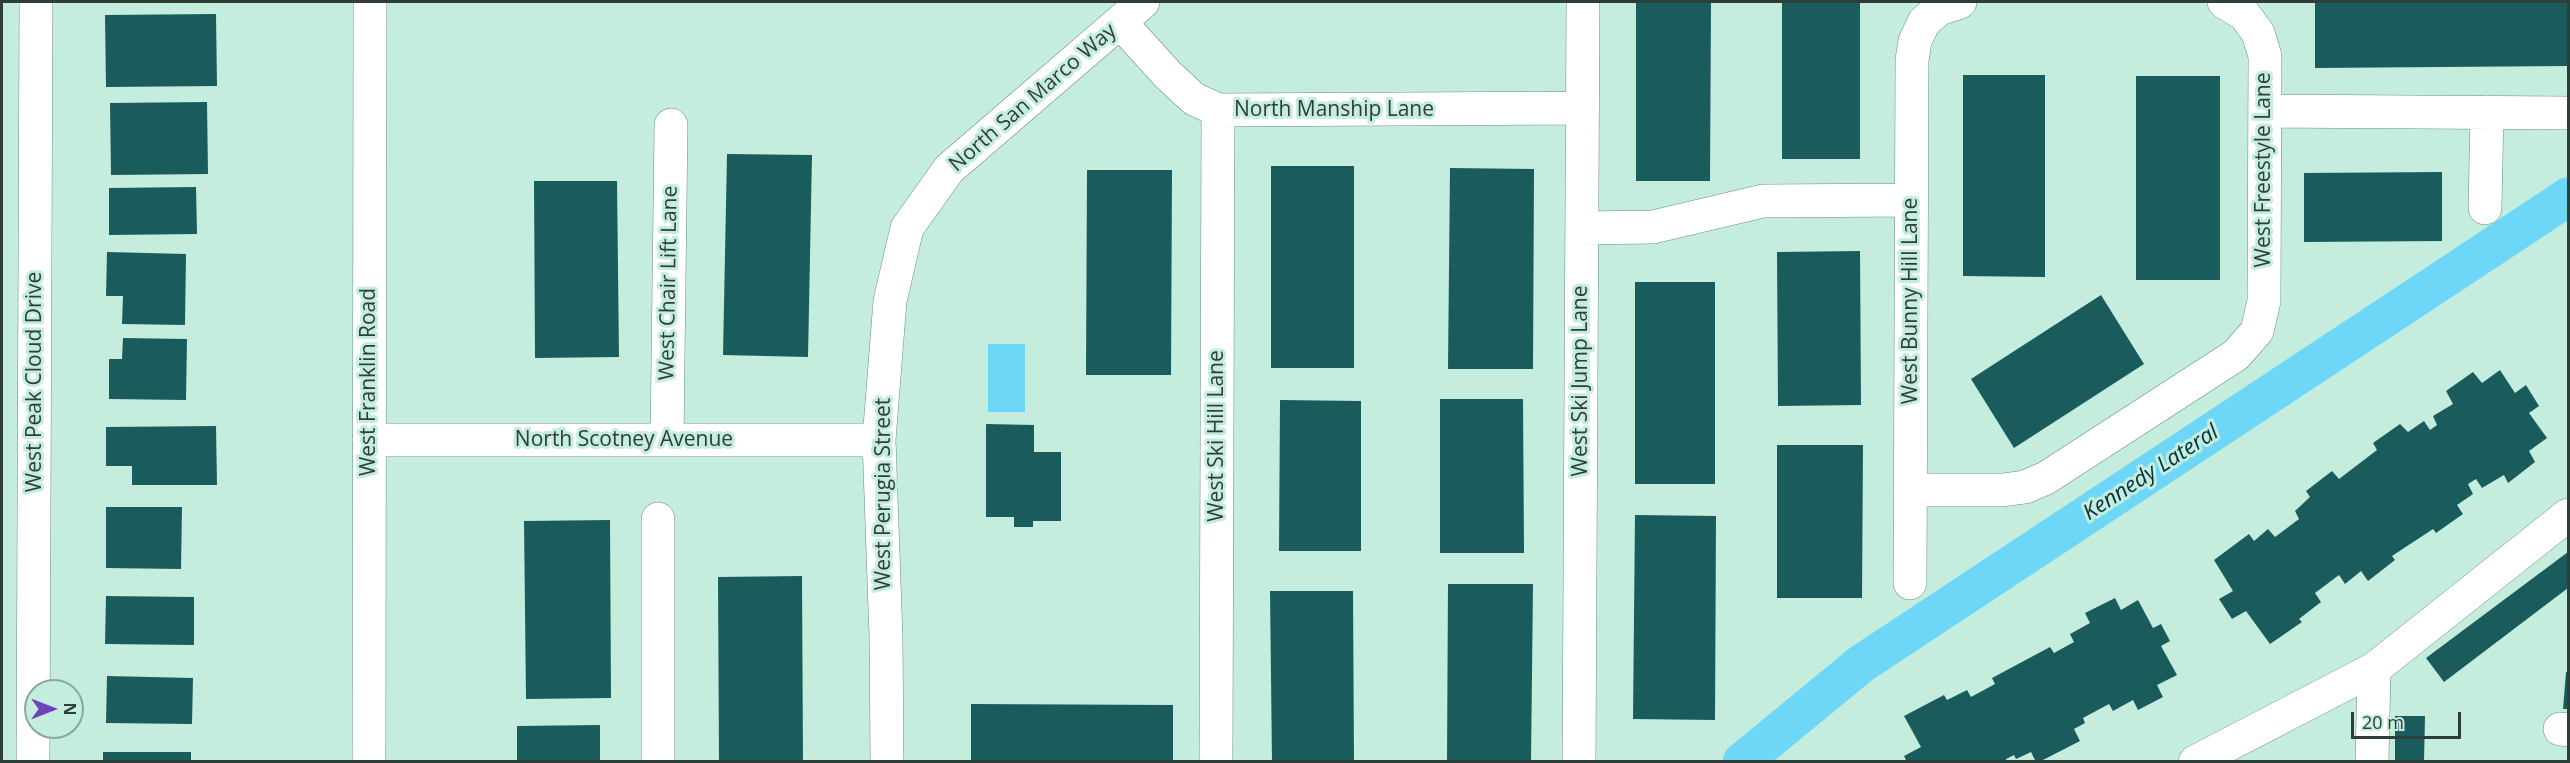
<!DOCTYPE html>
<html>
<head>
<meta charset="utf-8">
<style>
  body { margin:0 }
  #map { position:relative; width:2570px; height:763px; overflow:hidden; background:#c5edde; font-family:"Open Sans",sans-serif }
  canvas { display:block }
  .frame { position:absolute; inset:0; border:3px solid #2e3e38; pointer-events:none }
  .north { position:absolute; left:24px; top:679px; width:60px; height:60px; box-sizing:border-box; background:#c5edde; border:2px solid #89a79c; border-radius:50%; rotate:90deg; font-size:16px; font-weight:700; line-height:24px; text-align:center; color:#2e3e38 }
  .north::after { content:''; display:block; margin:auto; width:21px; height:27px; background:#6c43bb; clip-path:polygon(50% 0,100% 100%,50% 72%,0 100%) }
  .scale { position:absolute; left:2351px; top:712px; width:110px; height:27px; box-sizing:border-box; border:3px solid #2e3e38; border-top:0; padding-left:8px; font-size:18px; line-height:21px; white-space:nowrap; color:#2e3e38; -webkit-text-stroke:4px #c5edde; paint-order:stroke }
</style>
</head>
<body>
<div id="map">
<canvas width="2570" height="763"></canvas>
<div class="frame"></div>
<div class="north">N</div>
<div class="scale">20 m</div>
</div>
<script>
const ctx = document.querySelector('canvas').getContext('2d');
ctx.lineJoin = 'round';
function fill(path, color) {
  ctx.fillStyle = color;
  ctx.fill(path, 'evenodd');
}
function shape(rows) {
  const path = new Path2D();
  for (const r of rows) {
    path.moveTo(r[0], r[1]);
    for (let i = 2; i < r.length; i += 2) path.lineTo(r[i], r[i + 1]);
  }
  return path;
}
function strokePath(path, color, width, dash) {
  ctx.strokeStyle = color;
  ctx.lineWidth = width;
  ctx.lineCap = dash ? 'butt' : 'round';
  ctx.setLineDash(dash || []);
  ctx.stroke(path);
}
function drawText(font, color, halo, rows, align = 'center') {
  ctx.font = font + ' "Open Sans",sans-serif';
  ctx.lineWidth = 6;
  ctx.setLineDash([]);
  ctx.textBaseline = 'middle';
  ctx.strokeStyle = halo;
  ctx.fillStyle = color;
  for (const [text, x, y, turn = 0] of rows) {
    ctx.save();
    ctx.translate(x, y);
    ctx.rotate((+turn || 0) * Math.PI / 180);
    ctx.textAlign = isNaN(turn) ? turn : align;
    if (halo) ctx.strokeText(text, 0, 0);
    ctx.fillText(text, 0, 0);
    ctx.restore();
  }
}
fill(shape([
  [988,344,1025,344,1025,412,988,412]
]), '#6ed7f7');
strokePath(shape([
  [1742,762,1861,664,2568,197]
]), '#6ed7f7', 39);
fill(shape([
  [1782,2,1860,2,1860,159,1782,159],
  [2315,2,2568,2,2568,66,2315,68],
  [1636,3,1711,3,1710,181,1636,181],
  [216,14,217,86,106,87,105,15],
  [1963,75,2045,75,2045,277,1963,276],
  [2136,76,2220,76,2220,280,2136,280],
  [207,102,208,174,111,175,110,103],
  [727,154,812,155,808,357,723,355],
  [1271,166,1354,166,1354,368,1271,368],
  [1450,168,1534,169,1533,369,1448,369],
  [1087,170,1172,170,1171,375,1086,375],
  [2442,172,2442,241,2304,242,2304,173],
  [534,181,617,181,619,357,535,358],
  [196,187,197,234,109,235,109,188],
  [1860,251,1861,405,1778,406,1777,252],
  [107,252,186,254,185,325,122,324,123,296,106,296],
  [1635,282,1715,282,1715,484,1635,484],
  [2101,295,2144,364,2014,448,1971,379],
  [123,338,187,339,186,400,109,399,109,359,122,359],
  [2500,370,2515,393,2526,385,2539,406,2529,413,2547,438,2529,451,2535,462,2508,483,2504,475,2482,488,2476,479,2468,484,2473,494,2457,505,2463,514,2436,533,2433,529,2392,556,2395,560,2368,581,2361,571,2345,584,2339,575,2315,593,2321,602,2299,619,2302,622,2270,644,2246,611,2232,619,2219,599,2233,591,2214,560,2249,534,2254,541,2268,529,2275,537,2299,519,2295,511,2310,497,2306,491,2332,471,2339,479,2377,450,2373,443,2400,424,2408,432,2424,421,2430,430,2437,425,2433,416,2453,404,2446,391,2473,372,2482,383],
  [1440,399,1523,399,1524,553,1440,553],
  [1280,400,1361,401,1361,551,1279,551],
  [986,424,1034,425,1034,452,1061,452,1061,521,1033,521,1033,527,1014,527,1014,517,986,517],
  [216,426,217,485,132,485,132,466,106,466,106,427],
  [1777,445,1863,445,1862,598,1777,598],
  [106,507,182,507,181,569,106,568],
  [1635,515,1716,516,1715,720,1633,719],
  [610,520,611,698,526,699,524,521],
  [2568,552,2568,588,2444,682,2426,658],
  [802,576,803,762,719,762,718,577],
  [1448,584,1533,584,1531,762,1447,762],
  [1270,591,1353,591,1354,762,1272,762],
  [106,596,194,597,194,645,105,644],
  [2115,598,2121,610,2138,600,2153,628,2161,624,2170,641,2161,646,2177,675,2157,685,2163,697,2138,710,2133,700,2113,711,2109,704,2083,718,2085,723,2074,729,2080,741,2039,762,2036,762,2031,752,2016,759,2014,755,2006,759,2007,762,1907,762,1904,756,1921,747,1904,716,1944,695,1947,700,1967,690,1971,697,1995,684,1992,678,2050,647,2054,653,2074,642,2070,634,2090,623,2085,613],
  [2566,672,2568,672,2568,709,2563,709],
  [107,676,193,678,192,724,106,723],
  [971,704,1173,705,1173,762,971,762],
  [2395,716,2425,716,2424,762,2395,762],
  [600,725,600,762,517,762,517,726],
  [103,752,191,752,191,762,103,762]
]), '#1a5b5c');
const minor = shape([
  [1120,22,1168,75,1194,99,1218,110,1583,108],
  [2265,111,2568,113],
  [2485,208,2487,112],
  [1582,228,1653,227,1763,201,1911,200],
  [369,440,879,440],
  [667,440,671,125],
  [1910,490,2003,490,2025,487,2046,478,2236,355,2257,331,2264,301,2265,56,2258,33,2244,14,2224,2],
  [1910,583,1912,60,1915,41,1924,22,1939,9,1960,2],
  [2560,729,2568,730],
  [33,762,36,2],
  [658,762,658,519],
  [887,762,886,637,879,440,890,301,907,228,949,169,1143,2],
  [1216,762,1218,110],
  [1579,762,1583,2],
  [2195,762,2374,669,2568,515],
  [2372,762,2374,669]
]);
const major = shape([
  [369,762,370,2]
]);
strokePath(minor, '#688c7f', 34);
strokePath(major, '#688c7f', 34);
strokePath(minor, '#fff', 33);
strokePath(major, '#fff', 33);
drawText('21px', '#2e3e38', '#c5edde', [
  ["North San Marco Way",1033,98,-41],
  ["North Manship Lane",1334,110],
  ["West Freestyle Lane",2264,170,-90],
  ["West Chair Lift Lane",669,283,-89],
  ["West Bunny Hill Lane",1911,301,-90],
  ["West Ski Jump Lane",1581,381,-90],
  ["West Peak Cloud Drive",35,382,-90],
  ["West Franklin Road",369,382,-90],
  ["West Ski Hill Lane",1217,436,-90],
  ["North Scotney Avenue",624,440],
  ["West Perugia Street",884,494,-90]
]);
drawText('italic 22px', '#00313e', '#c5edde', [
  ["Kennedy Lateral",2151,473,-33]
]);
</script>
</body>
</html>
